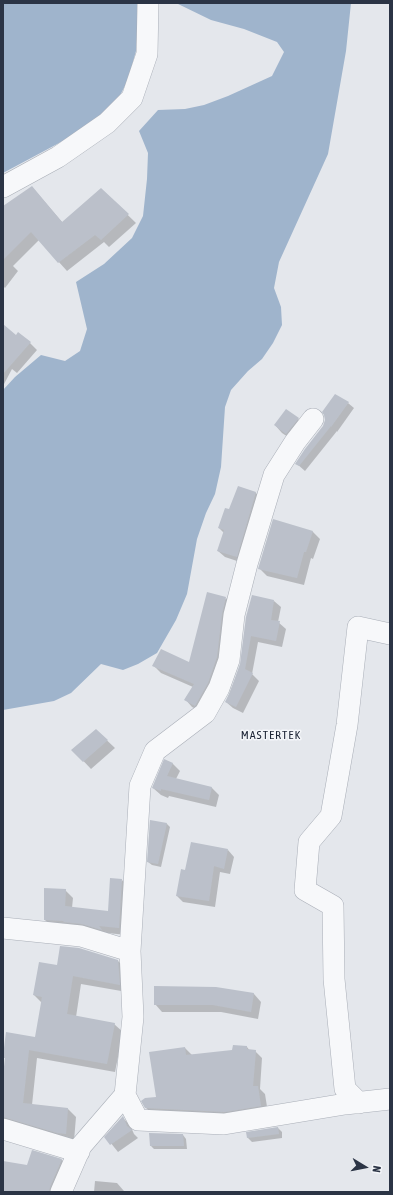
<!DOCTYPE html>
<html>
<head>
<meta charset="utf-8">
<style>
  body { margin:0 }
  #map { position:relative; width:393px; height:1195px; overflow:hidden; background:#e4e7ec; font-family:"Asap Condensed",sans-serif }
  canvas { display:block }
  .frame { position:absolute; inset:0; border:4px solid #2b3445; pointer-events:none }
  .north { position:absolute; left:345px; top:1147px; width:40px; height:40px; -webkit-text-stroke:3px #f4f6f9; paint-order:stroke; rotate:100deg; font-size:11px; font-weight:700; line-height:16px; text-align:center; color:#2b3445 }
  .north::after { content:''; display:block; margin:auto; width:14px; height:18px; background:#2b3445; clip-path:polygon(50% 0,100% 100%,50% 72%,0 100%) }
</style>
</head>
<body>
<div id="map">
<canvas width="393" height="1195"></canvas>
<div class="frame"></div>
<div class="north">N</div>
</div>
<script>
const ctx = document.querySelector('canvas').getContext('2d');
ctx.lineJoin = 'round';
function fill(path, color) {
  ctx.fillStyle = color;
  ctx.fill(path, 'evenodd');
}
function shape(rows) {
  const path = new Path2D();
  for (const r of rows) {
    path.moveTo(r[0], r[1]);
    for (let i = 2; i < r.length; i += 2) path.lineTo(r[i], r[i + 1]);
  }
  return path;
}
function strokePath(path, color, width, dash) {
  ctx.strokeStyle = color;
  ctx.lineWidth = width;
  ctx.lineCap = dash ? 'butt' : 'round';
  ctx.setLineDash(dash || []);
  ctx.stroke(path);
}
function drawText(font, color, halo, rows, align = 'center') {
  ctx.font = font + ' "Asap Condensed",sans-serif';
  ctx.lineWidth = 3;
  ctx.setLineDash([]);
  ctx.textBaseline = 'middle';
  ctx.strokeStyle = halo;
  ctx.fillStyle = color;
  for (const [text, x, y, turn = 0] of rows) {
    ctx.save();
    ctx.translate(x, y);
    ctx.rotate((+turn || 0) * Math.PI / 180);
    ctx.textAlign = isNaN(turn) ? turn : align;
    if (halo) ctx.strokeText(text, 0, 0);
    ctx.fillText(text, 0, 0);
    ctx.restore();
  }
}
fill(shape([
  [3,3,140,3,136,51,128,80,113,109,89,127,3,173],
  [176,3,351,3,346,51,328,154,279,262,274,288,281,307,282,325,273,343,262,359,248,371,231,390,225,407,221,467,215,494,206,513,197,539,187,594,176,620,157,653,138,664,123,670,101,664,71,693,54,701,3,710,3,390,15,377,41,355,65,361,80,351,87,329,76,282,104,264,132,238,143,216,147,179,148,153,139,131,158,110,185,109,204,105,228,96,272,76,284,52,277,42,244,29,211,20]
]), '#9fb4cc');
fill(shape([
  [32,187,63,223,101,189,136,223,109,247,104,242,67,271,39,240,13,266,18,271,5,288,3,286,3,207],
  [3,337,30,343,37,350,17,373,12,369,3,386],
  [348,403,354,408,337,432,337,431,305,471,297,464,324,427],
  [298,419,305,426,294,441,282,433,275,425],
  [239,487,256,493,262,500,243,563,225,557,218,551,224,533,219,528,230,511],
  [274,520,313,532,320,539,313,559,311,558,304,585,267,576,259,568],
  [226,598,233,605,224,665,202,712,192,707,185,699,193,687,161,673,153,665,190,664],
  [274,601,281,607,278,622,286,629,282,647,258,642,252,674,259,681,243,713,233,708,226,702,241,664,247,617],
  [96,730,115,748,91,769,73,750],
  [172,763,180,771,176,779,212,788,219,795,216,807,169,796,168,798,161,795,153,788],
  [151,821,167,824,170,827,161,867,152,865,148,862],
  [228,850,234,857,230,874,220,872,215,907,183,902,177,896,186,871],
  [122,880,129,888,126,935,52,927,45,920,65,890,73,898,72,908,109,912],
  [118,961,126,969,127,992,81,984,76,1017,114,1024,123,1032,115,1072,37,1058,32,1105,68,1109,76,1117,74,1141,3,1128,3,1084,6,1059,4,1057,36,1038,42,1003,34,995,58,966],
  [216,988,254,994,261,1002,258,1019,221,1012,162,1012,155,1004],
  [247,1047,250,1051,255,1051,262,1058,260,1089,265,1094,268,1113,154,1115,146,1108,157,1097,185,1048,192,1055,233,1051],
  [123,1118,130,1125,134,1134,138,1138,118,1152,106,1137],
  [278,1128,282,1132,282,1138,252,1142,248,1138,248,1133],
  [183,1135,186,1139,187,1149,154,1149,151,1146],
  [33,1152,62,1160,71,1170,62,1192,3,1192,3,1162,28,1166],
  [95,1181,117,1183,124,1191,124,1192,94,1192]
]), '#0003');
fill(shape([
  [32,186,62,222,101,188,129,214,101,240,95,235,58,263,31,232,3,260,3,206],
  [3,324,16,335,18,332,31,342,3,374],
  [335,394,349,402,331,427,331,426,299,466,295,464,305,449,323,426,325,420,324,415,322,412],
  [286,409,299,418,286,434,274,425],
  [238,486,256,492,237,557,217,551,224,530,218,528,225,508,229,509],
  [273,519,313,531,306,552,304,552,297,578,258,569],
  [207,592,226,597,222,614,217,657,208,683,195,706,184,700,194,684,152,666,161,649,189,662],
  [252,595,274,600,271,620,280,621,276,641,251,636,245,669,253,673,236,707,225,702,230,692,240,664,246,617],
  [96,729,108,740,83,762,71,750],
  [164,759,173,763,167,776,212,787,209,800,161,789,161,791,152,788],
  [150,820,167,823,158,864,147,862],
  [191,842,228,849,224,869,214,866,209,901,176,896,181,869,185,870],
  [110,878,122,879,119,928,99,926,102,930,82,924,63,922,64,921,44,920,44,888,66,889,65,906,108,911],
  [60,946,79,948,118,960,120,985,73,976,67,1014,115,1023,107,1064,29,1050,23,1103,68,1108,66,1134,57,1133,3,1117,3,1075,5,1058,3,1058,3,1056,6,1032,35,1037,42,997,33,995,39,962,57,965],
  [154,986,216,987,254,993,251,1012,213,1005,154,1005],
  [233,1045,247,1046,247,1049,256,1050,253,1086,258,1086,261,1106,225,1112,145,1108,141,1101,145,1098,156,1097,149,1052,185,1047,186,1055,232,1050],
  [123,1116,127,1126,132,1130,110,1145,104,1137],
  [278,1127,279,1134,247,1138,246,1132],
  [149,1133,183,1134,184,1146,150,1146],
  [32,1150,62,1159,50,1187,49,1192,3,1192,3,1161,27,1165]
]), '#bbc0ca');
const minor = shape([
  [3,187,58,157,107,123,132,98,147,54,148,3],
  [3,928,81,936,130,951,133,1017,125,1095,81,1146,61,1192],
  [130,951,140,786,155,751,205,713,219,688,229,660,234,615,247,564,274,475,295,442,313,419],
  [125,1095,138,1120,224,1124,345,1104,390,1099],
  [359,1103,345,1089,334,979,333,906,305,890,309,842,331,816,347,725,358,627,390,634],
  [3,1129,79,1152]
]);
strokePath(minor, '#a9aeb7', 22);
strokePath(minor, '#f7f8fa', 21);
ctx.letterSpacing = '1px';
drawText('12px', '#1d2536', '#f4f6f9', [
  ["MASTERTEK",271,735]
]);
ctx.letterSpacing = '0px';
</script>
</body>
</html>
